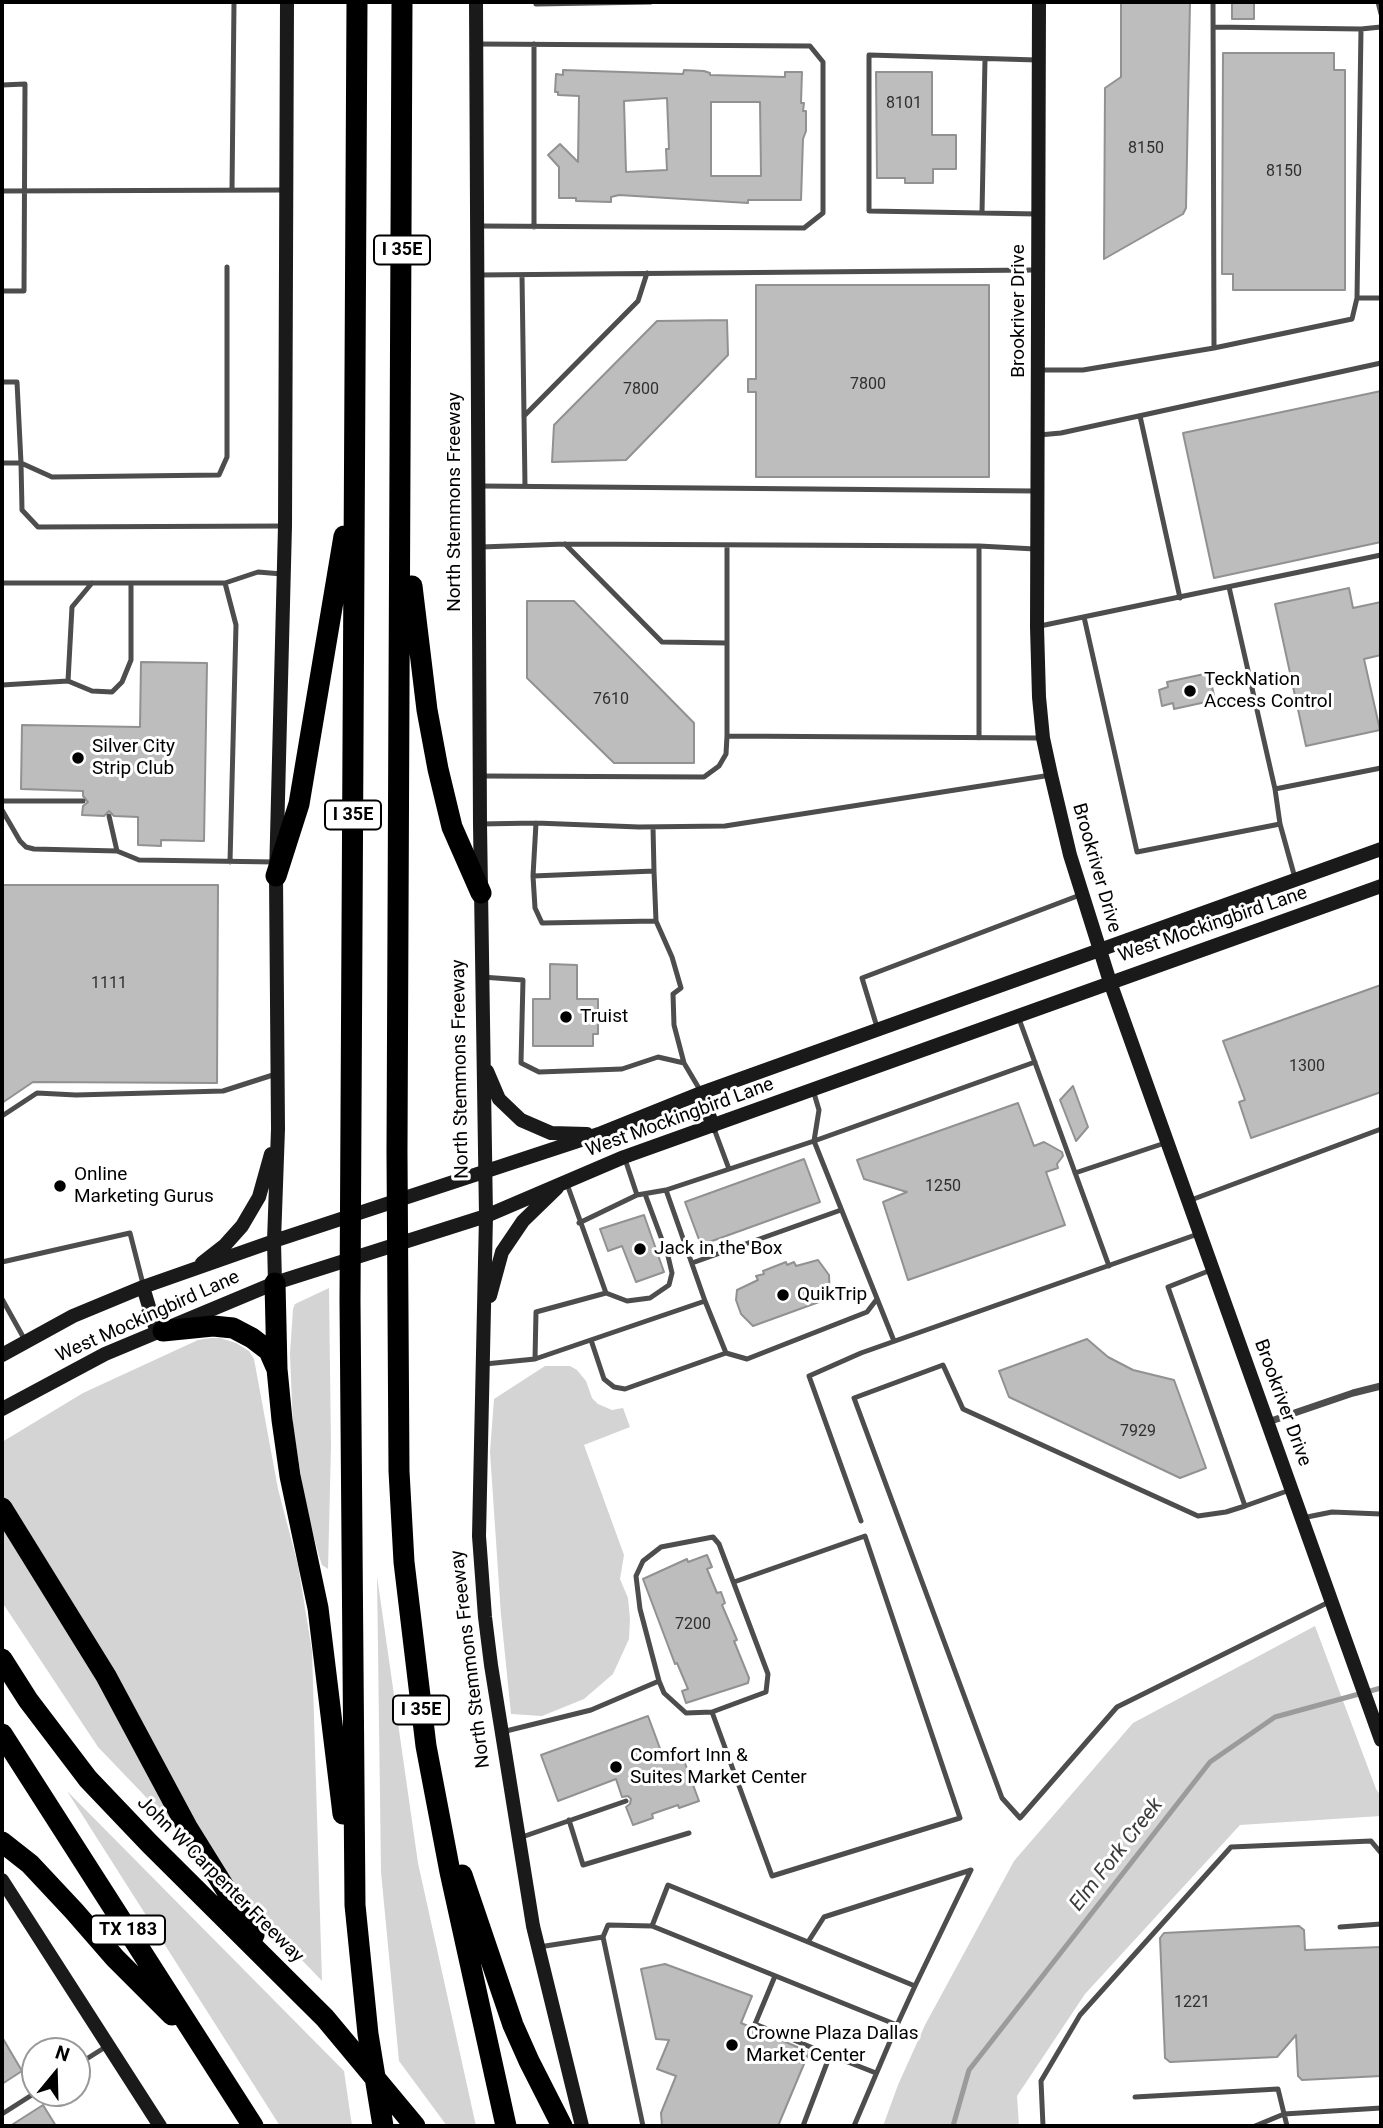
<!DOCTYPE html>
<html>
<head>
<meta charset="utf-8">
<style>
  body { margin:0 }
  #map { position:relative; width:1383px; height:2128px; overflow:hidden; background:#fff; font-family:Roboto,sans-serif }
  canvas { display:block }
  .frame { position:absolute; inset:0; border:4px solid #000; pointer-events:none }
  .north { position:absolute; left:21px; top:2037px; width:70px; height:70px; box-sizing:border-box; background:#fff; border:2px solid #999; border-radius:50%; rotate:19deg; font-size:19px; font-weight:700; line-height:28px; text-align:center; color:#000 }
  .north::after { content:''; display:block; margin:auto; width:24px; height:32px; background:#000; clip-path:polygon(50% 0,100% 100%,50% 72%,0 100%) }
</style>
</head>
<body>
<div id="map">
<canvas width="1383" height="2128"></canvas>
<div class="frame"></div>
<div class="north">N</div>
</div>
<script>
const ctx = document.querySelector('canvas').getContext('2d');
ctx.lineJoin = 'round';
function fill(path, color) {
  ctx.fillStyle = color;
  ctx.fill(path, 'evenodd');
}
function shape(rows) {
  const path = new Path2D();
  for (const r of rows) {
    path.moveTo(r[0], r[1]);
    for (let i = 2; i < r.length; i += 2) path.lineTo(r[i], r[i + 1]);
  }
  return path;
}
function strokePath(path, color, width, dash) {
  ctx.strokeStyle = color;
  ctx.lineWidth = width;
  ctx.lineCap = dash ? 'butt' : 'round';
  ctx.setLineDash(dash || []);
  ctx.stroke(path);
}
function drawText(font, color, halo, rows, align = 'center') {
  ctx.font = font + ' Roboto,sans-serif';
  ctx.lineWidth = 6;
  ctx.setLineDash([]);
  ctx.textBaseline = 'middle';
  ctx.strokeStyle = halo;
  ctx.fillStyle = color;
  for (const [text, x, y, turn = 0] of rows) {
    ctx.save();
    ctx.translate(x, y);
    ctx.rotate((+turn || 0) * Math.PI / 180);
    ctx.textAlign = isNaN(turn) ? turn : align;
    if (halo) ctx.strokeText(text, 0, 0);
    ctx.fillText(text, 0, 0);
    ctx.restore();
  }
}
fill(shape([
  [329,1288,331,1447,328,1569,322,1565,319,1556,306,1507,293,1427,290,1354,293,1309,295,1304],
  [210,1338,220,1338,236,1343,249,1351,254,1359,278,1489,298,1565,312,1651,322,1981,98,1747,2,1602,2,1442,83,1393,198,1340],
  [545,1366,570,1366,577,1370,586,1381,592,1398,598,1404,612,1410,623,1408,630,1427,584,1445,624,1555,620,1579,628,1598,630,1619,629,1639,613,1674,584,1699,542,1716,511,1714,501,1615,490,1452,494,1399],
  [377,1576,418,1863,476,2126,447,2126,399,2061,381,1872],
  [1315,1626,1376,1789,1381,1796,1381,1816,1240,1825,1085,1994,1017,2096,1019,2126,883,2126,898,2085,925,2025,1014,1861,1133,1723],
  [67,1791,344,2071,352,2126,280,2126]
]), '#d4d4d4');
strokePath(shape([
  [953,2126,969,2070,1210,1762,1275,1717,1381,1688]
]), '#9b9b9b', 5);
const building = shape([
  [1121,2,1190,2,1186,208,1183,214,1104,259,1105,88,1121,77,1121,2],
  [1232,2,1254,2,1254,19,1232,19,1232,2],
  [1223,53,1334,53,1334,70,1345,70,1345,290,1233,290,1233,274,1222,274,1223,53],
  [563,70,683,74,684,70,704,71,710,73,710,75,785,77,785,72,802,72,801,103,804,103,803,111,806,111,806,131,803,139,801,200,748,200,748,203,619,195,611,197,611,202,576,201,576,198,559,198,559,167,548,155,560,144,578,162,579,96,558,95,558,92,555,92,556,74,563,75,563,70],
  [667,98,669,149,666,149,667,170,626,172,624,101,667,98],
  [711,102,760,102,761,176,711,176,711,102],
  [876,72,932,72,932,135,956,135,956,169,933,169,933,183,905,183,905,178,877,178,876,72],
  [756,285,989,285,989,477,756,477,756,392,748,392,748,379,756,379,756,285],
  [727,320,728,355,626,460,552,462,554,425,657,321,727,320],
  [1381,391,1381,542,1214,578,1183,433,1381,391],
  [1349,588,1353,608,1381,602,1381,655,1364,659,1380,730,1306,746,1275,604,1349,588],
  [527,601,574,601,694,723,694,763,614,763,527,678,527,601],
  [141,662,207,663,204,841,161,840,161,846,138,845,138,817,114,816,109,811,104,816,82,815,83,806,88,802,83,796,83,791,21,789,22,725,140,727,141,662],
  [1209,673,1215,700,1174,709,1173,703,1162,706,1159,690,1168,687,1167,682,1209,673],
  [2,885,218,885,217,1083,33,1082,2,1103,2,885],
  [550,964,577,965,577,999,598,999,598,1034,593,1034,593,1046,533,1046,533,999,550,999,550,964],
  [1381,985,1381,1092,1251,1138,1239,1102,1245,1100,1223,1041,1381,985],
  [1073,1086,1088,1127,1076,1141,1060,1100,1073,1086],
  [1018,1103,1034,1146,1044,1142,1062,1152,1063,1156,1057,1164,1058,1168,1046,1172,1065,1225,908,1280,883,1202,907,1192,864,1179,857,1160,1018,1103],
  [804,1159,820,1202,701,1245,685,1202,804,1159],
  [644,1215,664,1272,636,1282,622,1246,608,1251,600,1229,644,1215],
  [818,1260,829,1275,830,1298,753,1326,741,1314,736,1300,737,1290,758,1280,756,1276,764,1274,763,1271,786,1262,787,1265,794,1262,796,1266,818,1260],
  [1087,1339,1108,1357,1133,1370,1174,1380,1206,1468,1180,1478,1009,1397,999,1371,1087,1339],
  [707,1555,712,1567,707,1569,717,1593,721,1592,725,1603,722,1605,737,1640,734,1641,749,1678,748,1683,686,1703,682,1691,688,1689,677,1663,675,1664,643,1579,687,1559,688,1562,707,1555],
  [648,1716,665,1762,682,1755,699,1801,679,1808,678,1805,652,1814,653,1818,633,1825,626,1807,630,1804,631,1799,628,1796,622,1797,616,1779,558,1801,541,1755,648,1716],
  [1299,1926,1304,1930,1305,1950,1381,1947,1381,2076,1302,2080,1298,2076,1296,2035,1277,2057,1170,2062,1165,2058,1160,1938,1164,1933,1299,1926],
  [665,1964,752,1996,741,2023,809,2052,778,2126,662,2126,661,2113,676,2076,657,2069,669,2040,656,2039,641,1969,665,1964],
  [2,2037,22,2071,2,2084,2,2037],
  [43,2105,56,2126,10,2126,43,2105]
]);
fill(building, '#bdbdbd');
strokePath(building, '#919191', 2);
strokePath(shape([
  [536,2,536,4,651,2],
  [1378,2,1381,14],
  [1213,27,1361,29,1357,298,1352,319,1214,348],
  [1361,29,1381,27],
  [476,44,810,46,823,62,823,213,804,228,480,226],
  [1037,60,869,55,869,211,1038,214],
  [2,85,25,84,24,291,2,291],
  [232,190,234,2],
  [2,191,283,190],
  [982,213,985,59],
  [534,227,534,44],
  [227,267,227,457,219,475,52,477,21,463,22,510,38,527,285,526],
  [478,275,1035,270],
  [522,275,525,486],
  [1357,298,1381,298],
  [1040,370,1083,370,1214,348,1213,2],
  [2,382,17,382,21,463,2,463],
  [524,416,638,301,647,273],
  [1140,416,1180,598],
  [1039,435,1061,433,1381,363],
  [481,486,1035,491],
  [565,544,662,642,727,643],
  [481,547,565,544,979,546,1035,549],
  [2,583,225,583,258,572,282,574],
  [225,583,236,625,230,862],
  [1229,587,1275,789,1280,824,1295,878],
  [1084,617,1137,852,1280,824],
  [1040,626,1381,555],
  [68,681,92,691,112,692,122,682,131,660,131,583],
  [2,685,68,681,72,607,92,583],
  [727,736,727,545],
  [979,738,979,546],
  [482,776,704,777,719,766,726,754,727,736,1040,738],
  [1275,789,1381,768],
  [2,801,83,801],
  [2,810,20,841,26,847,34,849,117,851,139,860,276,862],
  [109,816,117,851],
  [536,823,533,876,535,908,542,923,656,921,672,957,681,988,673,994,674,1025,684,1063],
  [480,824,536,823,639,827,725,826,1051,775],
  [653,827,654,871],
  [533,876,654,871,656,921],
  [482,977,523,980,521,1063,539,1072,622,1069,658,1057,684,1063,700,1090],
  [1018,1016,1109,1266],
  [877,1027,862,978,1080,895],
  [813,1090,819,1110,814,1141,894,1341],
  [2,1116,37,1093,76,1095,223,1091,276,1074],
  [713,1126,729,1169],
  [1075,1173,1165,1143],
  [666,1190,814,1141,1035,1062],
  [1191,1200,1381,1129],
  [579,1223,637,1195,625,1159],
  [2,1262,130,1233,143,1284],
  [692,1263,841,1210],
  [1211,1270,1168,1287,1245,1506,1290,1490],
  [606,1293,627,1301,650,1298,669,1285,672,1273,668,1256,645,1194],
  [2,1299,26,1342],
  [705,1301,726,1353,747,1359,867,1312,877,1299],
  [591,1340,604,1379,614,1387,625,1389,726,1353],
  [535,1359,536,1312,606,1293,567,1184],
  [485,1364,535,1359,705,1301,666,1190,637,1195],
  [1245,1506,1226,1512,1198,1516,963,1409,943,1365,854,1398,1002,1798,1020,1818,1117,1707,1331,1601],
  [1302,1518,1332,1512,1381,1514],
  [861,1521,809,1376,861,1353,1198,1234],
  [712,1712,772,1876,960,1818,865,1536,734,1582],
  [502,1732,591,1710,659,1681,640,1609,636,1576,643,1561,661,1547,713,1537,719,1544,768,1674,766,1692,712,1712,686,1713,664,1693,659,1681],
  [569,1820,583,1865,689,1833],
  [522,1837,626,1801],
  [652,1926,668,1885,808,1942,915,1986,971,1870,824,1917,808,1942],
  [1340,1927,1381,1924],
  [539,1947,603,1937],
  [775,1976,755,2024,830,2055],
  [897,2025,915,1986],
  [77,2065,107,2046],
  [1135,2097,1278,2089,1287,2126],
  [2,2114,35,2093],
  [643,2126,603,1937,608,1925,652,1926,897,2025,854,2126],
  [803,2126,830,2055,876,2073],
  [1043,2126,1041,2081,1080,2015,1231,1847,1371,1841,1381,1853],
  [1255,2126,1284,2114,1381,2108]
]), '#4d4d4d', 5);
strokePath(shape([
  [1268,1422,1353,1393,1381,1386]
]), '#4d4d4d', 7);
strokePath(shape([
  [476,2,480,824,486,1216,479,1536,485,1617,491,1665,533,1926,582,2126],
  [1039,2,1037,627,1039,697,1043,738,1051,775,1070,855,1110,982,1381,1740],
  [487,1071,499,1099,521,1120,551,1133,587,1134],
  [701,1093,713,1126],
  [202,1263,225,1245,242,1226,259,1197,271,1154],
  [275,1283,274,1241,278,1129,276,876,285,526,287,2],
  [143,1287,157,1333],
  [490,1296,502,1252,523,1221,557,1188],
  [2,1355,73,1316,143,1287,274,1241,599,1134,701,1093,1381,849],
  [2,1409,105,1354,275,1283,486,1216,624,1157,1381,886],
  [2,1880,160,2126]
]), '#1a1a1a', 14);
strokePath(shape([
  [357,2,350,1300,355,1905,368,2034,383,2126],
  [402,2,397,1151,399,1471,404,1562,426,1746,450,1872,506,2126],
  [412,586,427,710,438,769,452,827,481,893],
  [276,876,299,804,344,536],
  [275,1283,277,1369,282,1420,290,1476,318,1608,343,1814],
  [163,1331,213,1326,233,1328,252,1338,269,1351,276,1367],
  [2,1508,106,1676,187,1827,254,1935],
  [2,1659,28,1700,88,1779,149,1843,325,2018,415,2126],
  [2,1734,253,2126],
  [2,1842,30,1864,74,1911,115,1958,172,2015],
  [462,1875,513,2025,529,2061,562,2126]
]), '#000', 21);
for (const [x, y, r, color] of [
  [1190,691,7,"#000"],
  [78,758,7,"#000"],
  [566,1017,7,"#000"],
  [60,1186,7,"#000"],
  [640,1249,7,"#000"],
  [783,1295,7,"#000"],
  [616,1767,7,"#000"],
  [732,2045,7,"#000"]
]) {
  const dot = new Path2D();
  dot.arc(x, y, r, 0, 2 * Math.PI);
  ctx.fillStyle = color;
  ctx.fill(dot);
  strokePath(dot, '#fff', 2.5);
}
drawText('16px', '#2f2f2f', null, [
  ["8101",904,104],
  ["8150",1146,149],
  ["8150",1284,172],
  ["7800",868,385],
  ["7800",641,390],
  ["7610",611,700],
  ["1111",109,984],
  ["1300",1307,1067],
  ["1250",943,1187],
  ["7929",1138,1432],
  ["7200",693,1625],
  ["1221",1192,2003]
]);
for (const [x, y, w] of [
  [402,250,56],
  [353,815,56],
  [421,1710,56],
  [128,1930,74]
]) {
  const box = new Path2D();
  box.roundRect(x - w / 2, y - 14.5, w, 29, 5);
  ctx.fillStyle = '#fff';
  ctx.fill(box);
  strokePath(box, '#000', 2);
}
drawText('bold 18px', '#000', null, [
  ["I 35E",402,250],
  ["I 35E",353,815],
  ["I 35E",421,1710],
  ["TX 183",128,1930]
]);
drawText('19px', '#000', '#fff', [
  ["Brookriver Drive",1019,311,-90],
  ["North Stemmons Freeway",455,502,-90],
  ["Brookriver Drive",1096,868,74],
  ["West Mockingbird Lane",1213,925,-19],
  ["North Stemmons Freeway",461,1069,-91],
  ["West Mockingbird Lane",680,1118,-20],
  ["West Mockingbird Lane",148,1317,-24],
  ["Brookriver Drive",1282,1403,70],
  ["North Stemmons Freeway",471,1659,-97],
  ["John W Carpenter Freeway",220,1880,45]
]);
drawText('19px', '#000', '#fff', [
  ["TeckNation",1204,680],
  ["Access Control",1204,702],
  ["Silver City",92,747],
  ["Strip Club",92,769],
  ["Truist",580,1017],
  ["Online",74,1175],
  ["Marketing Gurus",74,1197],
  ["Jack in the Box",654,1249],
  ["QuikTrip",797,1295],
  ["Comfort Inn &",630,1756],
  ["Suites Market Center",630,1778],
  ["Crowne Plaza Dallas",746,2034],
  ["Market Center",746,2056]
], 'left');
drawText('italic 21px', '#3c3c3c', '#fff', [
  ["Elm Fork Creek",1117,1855,-52]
]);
</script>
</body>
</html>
